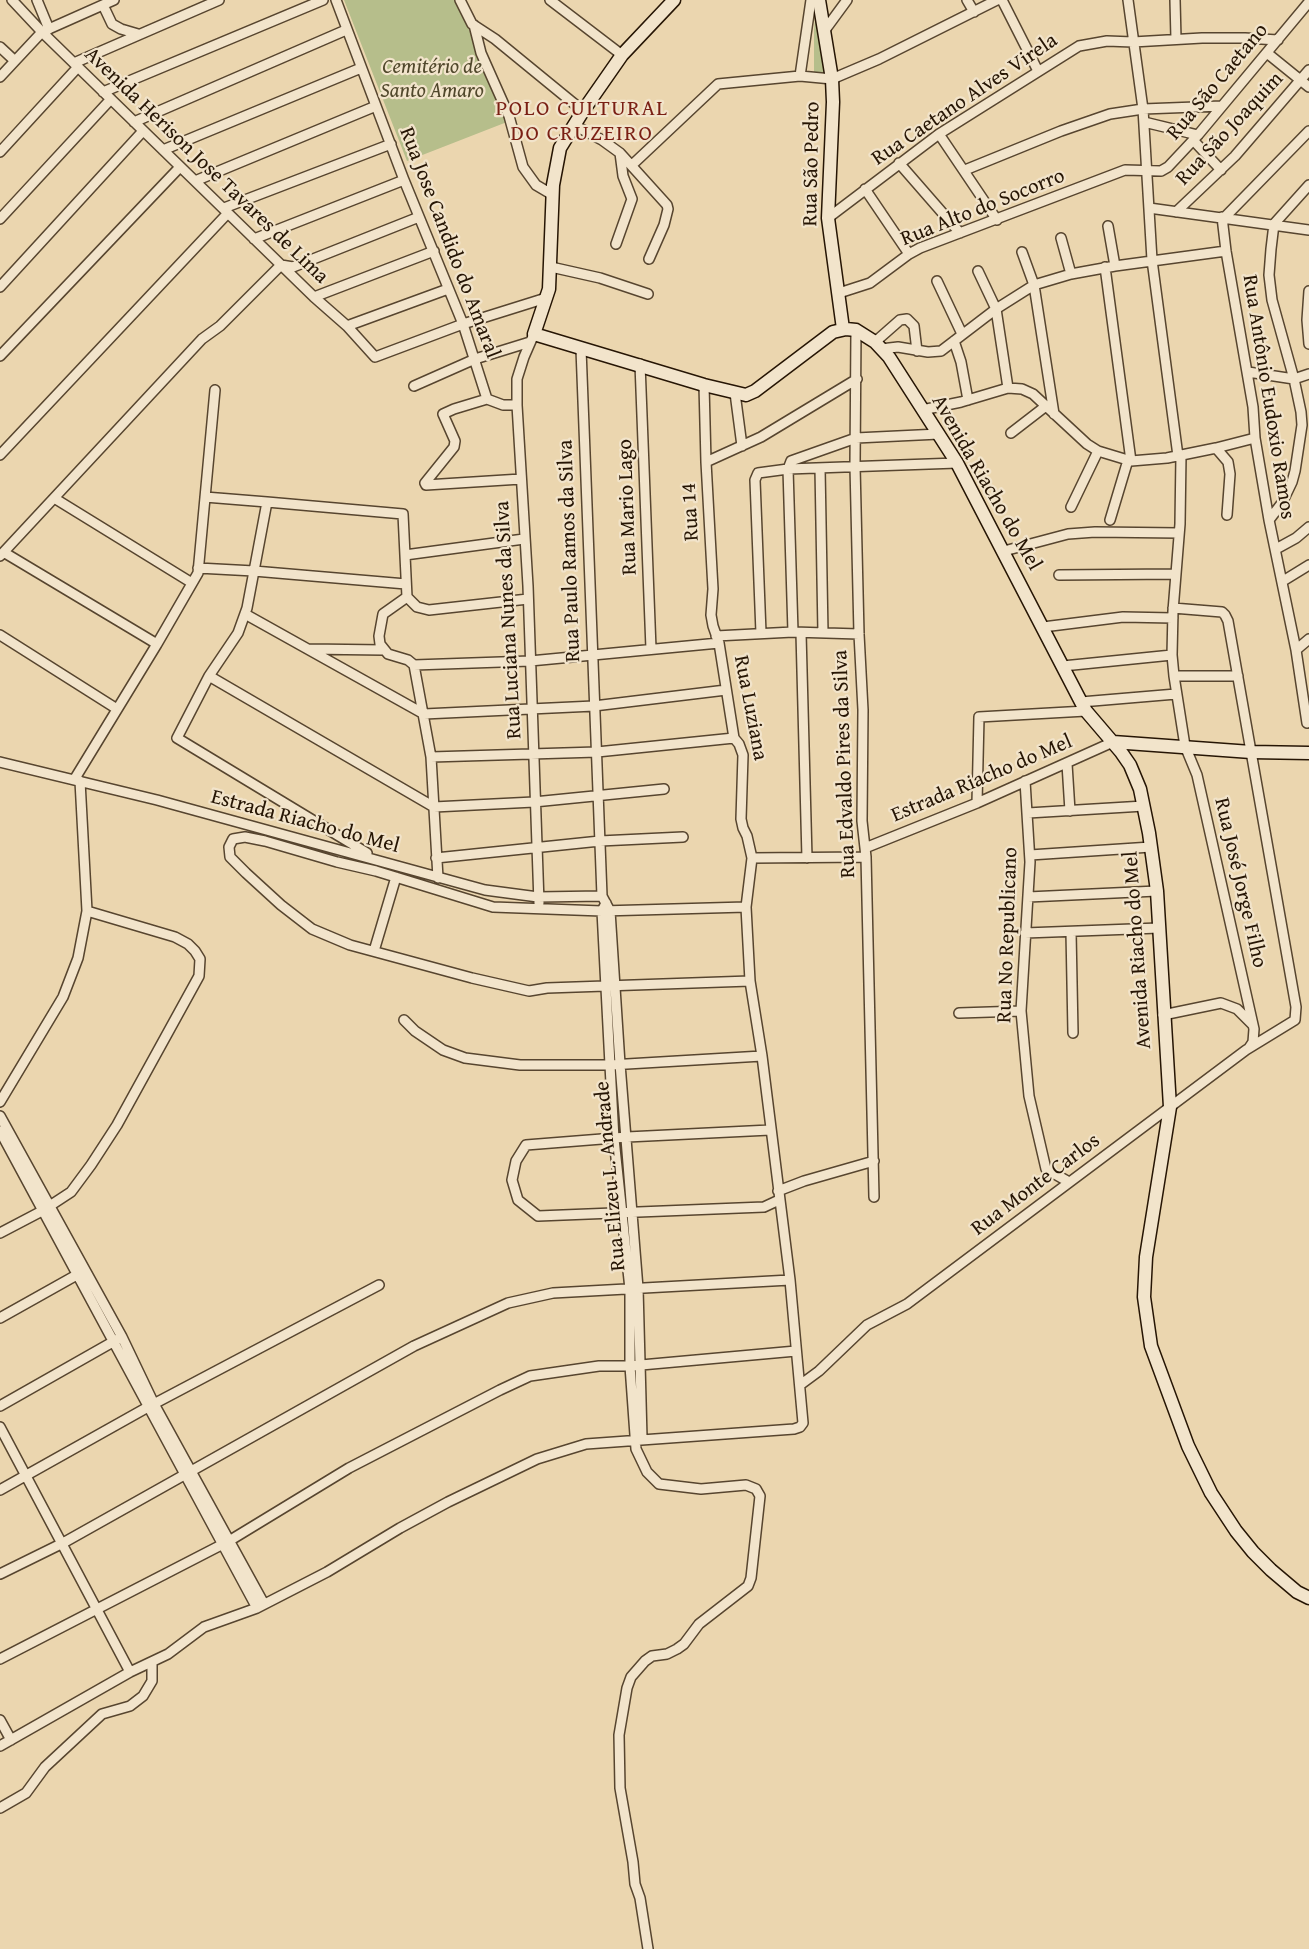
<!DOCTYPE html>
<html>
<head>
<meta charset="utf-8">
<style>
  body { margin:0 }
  canvas { display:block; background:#ebd6af }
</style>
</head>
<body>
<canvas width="1309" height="1949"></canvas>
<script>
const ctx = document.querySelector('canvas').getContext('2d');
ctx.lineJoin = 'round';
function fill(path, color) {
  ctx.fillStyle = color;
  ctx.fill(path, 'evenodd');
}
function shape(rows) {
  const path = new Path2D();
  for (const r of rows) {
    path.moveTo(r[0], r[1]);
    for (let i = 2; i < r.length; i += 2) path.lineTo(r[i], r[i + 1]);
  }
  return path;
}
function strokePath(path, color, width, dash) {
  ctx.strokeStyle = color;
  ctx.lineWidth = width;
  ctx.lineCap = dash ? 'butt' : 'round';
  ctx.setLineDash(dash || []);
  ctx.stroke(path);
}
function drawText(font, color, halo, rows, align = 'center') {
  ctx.font = font + ' "Gentium Book Plus",serif';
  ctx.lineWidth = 4.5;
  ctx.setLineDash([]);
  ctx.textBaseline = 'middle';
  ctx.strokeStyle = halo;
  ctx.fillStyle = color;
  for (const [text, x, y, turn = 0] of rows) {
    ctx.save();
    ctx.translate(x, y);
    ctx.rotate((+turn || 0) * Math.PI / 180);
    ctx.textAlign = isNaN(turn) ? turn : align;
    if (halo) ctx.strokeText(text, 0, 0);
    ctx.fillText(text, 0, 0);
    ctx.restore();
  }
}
fill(shape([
  [344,0,457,0,507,122,407,161],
  [816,8,828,73,814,73,814,30]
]), '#b6be8b');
const street = shape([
  [12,0,42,32,314,297,347,326,375,357,463,324,546,298],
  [37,0,49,29],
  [336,0,404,180,463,324,487,399],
  [460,0,472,24,495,39,583,111],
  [550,0,622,55],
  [967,0,974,12],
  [1002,0,1038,71],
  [1128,0,1143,109,1152,260,1178,456],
  [1175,0,1176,39],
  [103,5,112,24,121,29,138,34],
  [474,25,481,53,509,116,523,167,536,185,553,195],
  [825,30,847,0],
  [0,47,15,61],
  [1267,53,1309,87],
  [74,63,219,0],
  [800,76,811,0],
  [0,77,42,32,114,0],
  [103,92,323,0],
  [134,122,346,30],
  [1144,122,1198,135],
  [574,125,602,140,620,153,667,205,668,209,664,225,649,259],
  [939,134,997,220],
  [1193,140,1221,170],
  [163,150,361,68],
  [0,152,78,67],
  [899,163,960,233],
  [632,165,718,84,800,76,832,79,879,59,997,0],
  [965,170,1061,131,1110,114,1143,109,1222,106],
  [195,181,376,106],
  [865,189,909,254],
  [224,208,391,144],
  [1149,208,1309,230],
  [1176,212,1235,156,1309,70],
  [1222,217,1226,251,1253,407,1255,438,1269,520,1296,650,1307,723],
  [1225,217,1309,131],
  [828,218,939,134,1079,46,1107,41,1133,42,1202,38,1245,38,1278,40],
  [0,219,111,99],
  [1108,226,1115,266],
  [1061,238,1071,274],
  [254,239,404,180],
  [616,244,632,199,623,176,620,153],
  [1022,252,1034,285,1054,414],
  [281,265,293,267,419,217],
  [551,267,600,278,648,294],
  [1105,267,1131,461],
  [978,271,996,309,1008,388],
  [937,281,962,334],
  [0,287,143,131],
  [1309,291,1307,320,1309,344],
  [839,293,870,283,909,254,920,248,1125,170,1161,171,1168,167,1198,135,1309,2],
  [314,297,434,251],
  [347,326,448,289],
  [856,330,855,466,859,634,863,710,862,821,866,857,874,1197],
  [534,334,524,357,517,379,517,405,528,586,539,903],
  [954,341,961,362,968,400],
  [875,342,900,320,907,319,914,326,917,351],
  [581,349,602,896,610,911,620,1064,638,1288,642,1438],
  [881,349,898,347,928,352,941,351,996,309,1034,285,1071,274,1115,266,1226,251],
  [0,356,180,167],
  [640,364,651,649],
  [1248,372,1294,379,1309,374],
  [414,386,475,359,530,342],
  [735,393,742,446],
  [487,399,454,409,443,414,455,441,454,447,425,483,426,485,521,479],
  [487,399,503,405,517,405],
  [922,410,961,402,1008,388,1022,389,1033,394,1087,444,1098,451,1131,461,1167,458,1216,448,1255,438],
  [1011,433,1046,406],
  [1216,448,1228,462,1230,474,1227,515],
  [0,455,228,213],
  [1181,455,1180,524,1173,611,1172,655,1174,676,1185,746,1197,775,1254,1029,1253,1042,1249,1048],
  [706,462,761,437,857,379],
  [820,468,823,633],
  [205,497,267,502],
  [54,498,192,583],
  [1071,507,1098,451],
  [1110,520,1128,460],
  [1269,520,1282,503,1292,482,1295,471,1302,425,1301,412,1294,379,1272,300,1269,275,1271,249,1274,224,1309,185],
  [1276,549,1296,538,1309,527],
  [1004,551,1068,534,1095,532,1179,533],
  [5,553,157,644,74,780],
  [405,555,524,539],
  [0,556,202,339,220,326,281,265],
  [198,568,254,571,267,502,403,514,407,597,383,614,379,636,380,644,388,654,408,660,414,665,431,757,438,878],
  [1059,575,1176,574],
  [1283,581,1309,565],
  [407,597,417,607,429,610,528,599],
  [245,614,424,714,594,706,726,690],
  [1043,627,1123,617,1173,618],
  [793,632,788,469,791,461,856,438,939,434],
  [761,633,755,480,758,473,788,469,957,463],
  [801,633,807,858],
  [0,635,117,709],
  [716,636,793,632,859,634],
  [157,644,198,573,215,390],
  [308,649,384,650],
  [1296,650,1309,639],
  [414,665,530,661,719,643],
  [1063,666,1172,655],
  [209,676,434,807,534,802,664,789],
  [1174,676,1238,676],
  [1081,702,1176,694],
  [431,757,597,752,734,738],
  [0,762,157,800,485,890,538,897,602,896],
  [1067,764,1070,811],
  [1025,781,1030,862,1021,1011,1029,1096,1046,1169,1069,1182],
  [977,803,979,717,1086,711],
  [1028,813,1144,806],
  [865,848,977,803,1113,742],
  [367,853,177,738,209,676,238,633,247,608,254,571,406,584],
  [1030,855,1151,847],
  [436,858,600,841,683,837],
  [752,858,866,857],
  [1028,897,1157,891],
  [606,903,602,911,610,1065,614,1139,630,1289,630,1366,636,1449,647,1472,659,1484,701,1489,746,1485,756,1489,760,1496,751,1578,748,1586,699,1624,684,1644,677,1649,667,1654,652,1656,645,1661,631,1677,627,1688,619,1735,620,1788,633,1862,635,1884,640,1898,648,1949],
  [746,907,602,911,493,907,376,871,337,862,265,841,245,837,233,839,229,847,230,857,246,873,281,905,312,929,350,945,472,978,529,991,547,988,750,981],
  [1071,932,1073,1033],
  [1025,933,1159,928],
  [374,951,396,877],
  [959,1013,1021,1011],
  [1163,1015,1221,1003,1237,1009,1252,1024],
  [404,1020,415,1031,443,1050,465,1058,520,1065,610,1065,762,1056],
  [0,1102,63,997,78,958,87,911,80,781],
  [0,1116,122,1337,154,1404,264,1604],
  [770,1130,627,1137,526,1145,516,1161,512,1180,518,1200,538,1216,764,1207,779,1200],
  [0,1131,257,1608],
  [778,1191,804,1181,874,1161],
  [0,1233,42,1211,71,1192,91,1165,117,1125,199,976,200,959,195,951,188,944,175,937,87,911],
  [0,1318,82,1272],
  [800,1385,819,1371,867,1325,907,1304,1246,1050,1295,1020,1296,1007,1228,621,1225,615,1222,612,1173,608],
  [0,1406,118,1339],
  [0,1427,130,1672],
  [0,1490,148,1407,379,1285],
  [0,1574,63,1543,414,1346,508,1303,553,1293,790,1280],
  [0,1659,229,1541,349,1468,500,1390,530,1376,599,1366,630,1366,796,1351],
  [0,1720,11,1740],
  [0,1746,130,1672,168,1654,204,1627,257,1608,327,1572,400,1528,448,1502,537,1459,586,1444,794,1429,800,1427,803,1423,790,1280,762,1056,750,981,746,907,752,858,747,836,743,828,741,819,743,755,739,744,734,738,719,643,713,626,711,615,713,589,706,462,704,385],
  [0,1808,26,1793,45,1767,102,1714,130,1706,143,1696,152,1681,152,1662]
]);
const secondary = shape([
  [674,0,622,55,583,111,560,148,553,185,549,289,534,334,704,385,746,395,755,391,833,332,846,329,856,330,875,342,889,357,957,463,1081,702,1086,711,1121,752,1130,765,1140,789,1149,833,1157,891,1170,1107,1146,1257,1144,1297,1151,1346,1188,1446,1211,1493,1236,1531,1253,1552,1271,1570,1297,1592,1309,1598],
  [819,0,832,79,833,102,828,218,843,329],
  [1113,742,1251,752,1309,753]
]);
strokePath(street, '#57452f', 12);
strokePath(secondary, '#261504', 15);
strokePath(street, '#f2e4cb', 9);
strokePath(secondary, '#f2e4cb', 12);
drawText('italic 21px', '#51482c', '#f2e4cb', [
  ["Cemitério de",432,68],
  ["Santo Amaro",432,92]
]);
drawText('21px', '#261504', '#f2e4cb', [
  ["Rua São Caetano",1218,82,-50],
  ["Rua Caetano Alves Virela",965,100,-34],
  ["Rua São Joaquim",1230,129,-47],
  ["Rua São Pedro",812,164,-89],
  ["Avenida Herison Jose Tavares de Lima",206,166,44],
  ["Rua Alto do Socorro",983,208,-22],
  ["Rua Jose Candido do Amaral",449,243,69],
  ["Rua Antônio Eudoxio Ramos",1268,397,81],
  ["Avenida Riacho do Mel",986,483,60],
  ["Rua Mario Lago",628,507,-92],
  ["Rua 14",691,512,-93],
  ["Rua Paulo Ramos da Silva",570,551,-92],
  ["Rua Luciana Nunes da Silva",509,620,-93],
  ["Rua Luziana",750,708,79],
  ["Rua Edvaldo Pires da Silva",845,764,-92],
  ["Estrada Riacho do Mel",982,779,-23],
  ["Estrada Riacho do Mel",305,822,15],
  ["Rua José Jorge Filho",1240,883,77],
  ["Rua No Republicano",1008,935,-88],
  ["Avenida Riacho do Mel",1138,950,-94],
  ["Rua Elizeu L. Andrade",611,1176,-95],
  ["Rua Monte Carlos",1036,1185,-37]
]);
ctx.letterSpacing = '1.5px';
drawText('22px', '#7a1f14', '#f2e4cb', [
  ["POLO CULTURAL",582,109],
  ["DO CRUZEIRO",582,134]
]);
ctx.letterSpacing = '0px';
</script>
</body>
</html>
